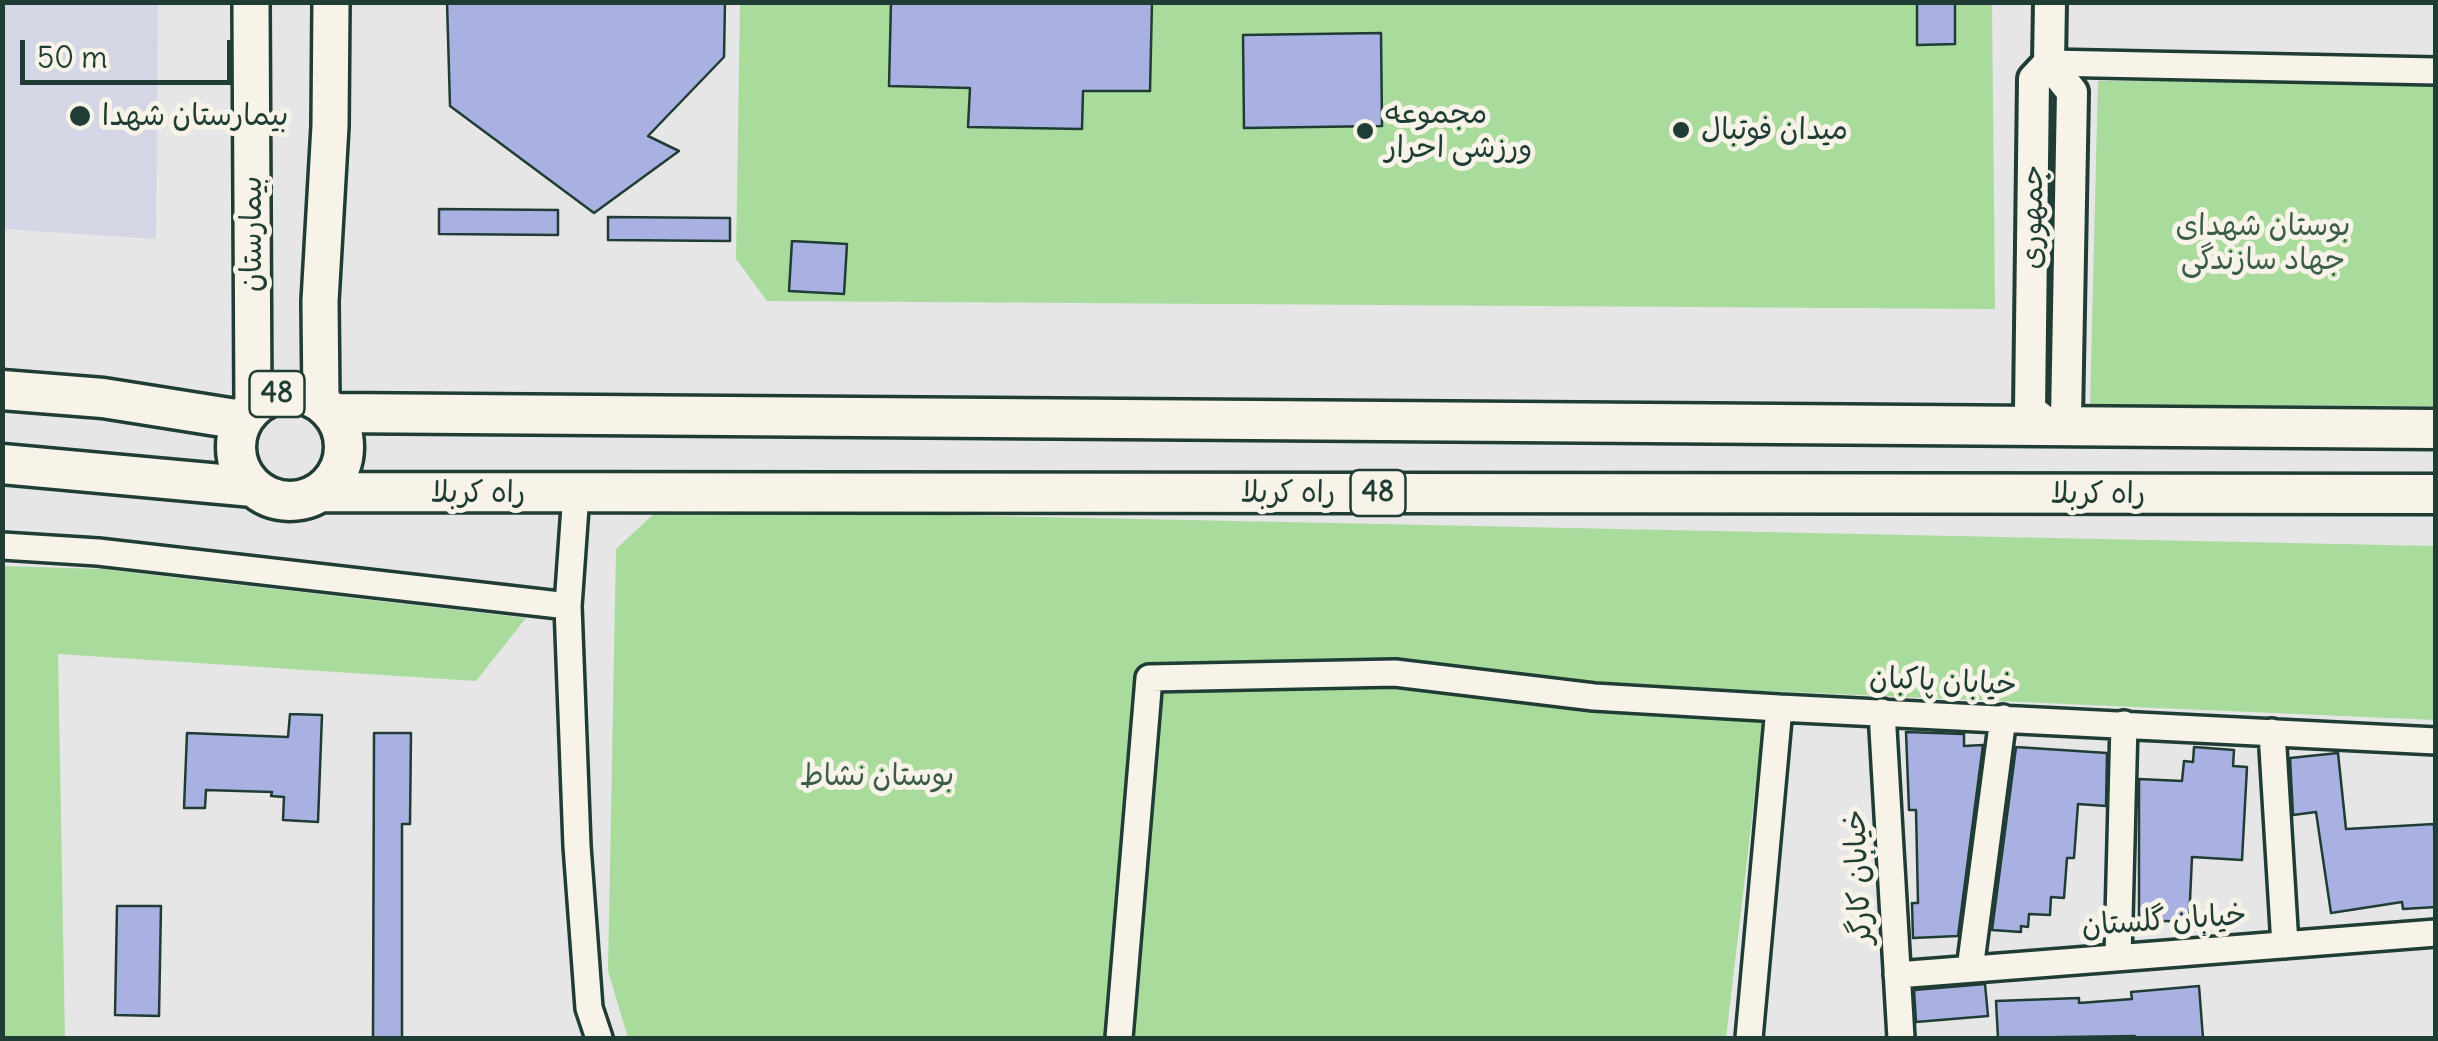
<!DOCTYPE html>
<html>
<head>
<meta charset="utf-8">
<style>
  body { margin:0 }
  #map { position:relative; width:2438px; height:1041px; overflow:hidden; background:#e7e6e7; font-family:Delius,sans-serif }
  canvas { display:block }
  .frame { position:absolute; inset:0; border:5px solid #1f3d34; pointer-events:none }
  .scale { position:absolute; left:20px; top:40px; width:212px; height:45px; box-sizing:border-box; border:5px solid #1f3d34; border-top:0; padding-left:12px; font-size:30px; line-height:35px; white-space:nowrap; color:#1f3d34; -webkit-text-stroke:8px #f7f3e8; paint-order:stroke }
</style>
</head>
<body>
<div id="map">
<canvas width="2438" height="1041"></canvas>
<div class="frame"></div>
<div class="scale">50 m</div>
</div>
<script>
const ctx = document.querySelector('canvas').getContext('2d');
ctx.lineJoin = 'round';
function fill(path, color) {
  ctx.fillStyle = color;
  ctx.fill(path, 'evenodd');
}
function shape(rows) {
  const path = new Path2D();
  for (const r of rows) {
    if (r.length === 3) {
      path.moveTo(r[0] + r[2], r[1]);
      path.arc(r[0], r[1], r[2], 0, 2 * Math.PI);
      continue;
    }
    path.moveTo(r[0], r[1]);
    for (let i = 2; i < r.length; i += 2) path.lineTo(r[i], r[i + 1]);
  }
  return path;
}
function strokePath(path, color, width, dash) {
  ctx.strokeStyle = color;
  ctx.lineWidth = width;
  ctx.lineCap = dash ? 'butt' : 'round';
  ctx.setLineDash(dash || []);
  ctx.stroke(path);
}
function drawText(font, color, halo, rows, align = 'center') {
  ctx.font = font + ' Delius,"Playpen Sans Arabic",sans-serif';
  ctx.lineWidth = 10;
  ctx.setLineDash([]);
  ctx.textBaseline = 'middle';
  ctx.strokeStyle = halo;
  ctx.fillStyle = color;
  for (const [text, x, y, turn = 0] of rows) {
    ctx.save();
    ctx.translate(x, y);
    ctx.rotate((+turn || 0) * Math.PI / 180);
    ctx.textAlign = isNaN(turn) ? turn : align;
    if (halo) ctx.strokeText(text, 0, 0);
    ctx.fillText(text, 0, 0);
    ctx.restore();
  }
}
fill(shape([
  [2,3,158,3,156,239,3,229]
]), '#d4d6e6');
fill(shape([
  [740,3,1992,3,1995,309,767,301,736,259],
  [2098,81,2435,81,2435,406,2090,405],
  [659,509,2435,546,2435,720,1767,691,1726,1038,628,1038,608,971,616,549],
  [3,566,101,569,526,618,476,681,58,654,65,1038,3,1038]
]), '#a9db9c');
const building = shape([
  [447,2,725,2,724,57,648,136,679,151,594,213,450,106,447,2],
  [891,2,1152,2,1150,91,1083,91,1082,129,968,127,970,88,889,86,891,2],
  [1917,2,1955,2,1955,44,1917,45,1917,2],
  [1381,33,1382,126,1244,128,1243,35,1381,33],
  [439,209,558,210,558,235,439,234,439,209],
  [608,217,730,218,730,241,608,240,608,217],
  [792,241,847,244,844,294,789,291,792,241],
  [290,714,322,715,318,822,283,820,284,797,271,796,272,792,206,790,205,808,184,808,187,733,288,737,290,714],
  [1906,732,1964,734,1964,746,1983,745,1958,936,1913,938,1912,903,1918,903,1916,810,1909,810,1906,732],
  [374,733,411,733,410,824,402,824,402,1038,373,1038,374,733],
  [2016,747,2107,753,2106,806,2078,804,2074,858,2067,858,2064,898,2051,897,2050,915,2029,914,2028,927,2021,926,2021,932,1992,930,2016,747],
  [2194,747,2234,750,2233,766,2247,767,2242,860,2192,857,2189,922,2139,920,2139,779,2182,781,2184,761,2193,762,2194,747],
  [2338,753,2346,829,2434,824,2436,907,2403,909,2402,902,2331,913,2316,812,2293,815,2290,758,2338,753],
  [117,906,161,906,159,1016,115,1015,117,906],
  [1985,984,1988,1016,1916,1022,1914,990,1985,984],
  [2199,986,2203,1038,2135,1038,2135,1036,1998,1038,1996,1001,2079,998,2079,1003,2132,999,2131,992,2199,986]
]);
fill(building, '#a8b1e2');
strokePath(building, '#1f3d34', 2.5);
const minor = shape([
  [2049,63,2436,71],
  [576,493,568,606,577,846,589,1008,599,1038],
  [2,546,98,552,568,606],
  [1882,712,1901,1038],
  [2272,732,2285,945],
  [2118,957,2124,724],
  [1970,969,2003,718],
  [1897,975,2436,933],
  [1119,1038,1149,678,1395,673,1594,697,1779,708],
  [1749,1038,1779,708,2436,741]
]);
const tertiary = shape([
  [2049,63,2072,92,2066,419,2051,426,2030,410,2034,79,2049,63,2050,2]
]);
const secondary = shape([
  [251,2,253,406],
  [321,402,320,301,330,126,331,2]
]);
const primary = shape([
  [2,390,103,398,242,420],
  [290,447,54],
  [333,413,2436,429],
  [2,464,253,487],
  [320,492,2436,494]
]);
strokePath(minor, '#1f3d34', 32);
strokePath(tertiary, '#1f3d34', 38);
strokePath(secondary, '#1f3d34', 42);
strokePath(primary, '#1f3d34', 45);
strokePath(minor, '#f7f3e8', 25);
strokePath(tertiary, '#f7f3e8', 30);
strokePath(secondary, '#f7f3e8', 35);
strokePath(primary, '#f7f3e8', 38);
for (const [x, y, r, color] of [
  [80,116,12,"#1f3d34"],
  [1681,130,10,"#1f3d34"],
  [1365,131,10,"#1f3d34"]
]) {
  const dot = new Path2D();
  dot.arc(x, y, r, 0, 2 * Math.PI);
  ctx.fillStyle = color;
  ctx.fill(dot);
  strokePath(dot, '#f7f3e8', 4);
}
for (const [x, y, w] of [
  [277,394,55],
  [1378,493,55]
]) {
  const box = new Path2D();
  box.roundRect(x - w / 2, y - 23, w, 46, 8);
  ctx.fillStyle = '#f7f3e8';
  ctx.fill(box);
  strokePath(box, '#1f3d34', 2.5);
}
drawText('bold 28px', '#1f3d34', null, [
  ["48",277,394],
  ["48",1378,493]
]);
drawText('30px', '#1f3d34', '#f7f3e8', [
  ["مجموعه",1385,114],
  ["ورزشی احرار",1385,148],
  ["بیمارستان شهدا",102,116],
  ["میدان فوتبال",1701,130]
], 'left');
drawText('30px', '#1f3d34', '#f7f3e8', [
  ["جمهوری",2033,217,-89],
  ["بیمارستان",252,234,-90],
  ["راه کربلا",478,493],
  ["راه کربلا",1288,493],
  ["راه کربلا",2098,494],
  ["خیابان پاکبان",1943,682,3],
  ["خیابان کارگر",1859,877,-93],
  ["خیابان گلستان",2164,921,-4]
]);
drawText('30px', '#3b5d49', '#f7f3e8', [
  ["بوستان شهدای",2263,226],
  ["جهاد سازندگی",2263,260],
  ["بوستان نشاط",877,776]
]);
</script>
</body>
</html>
